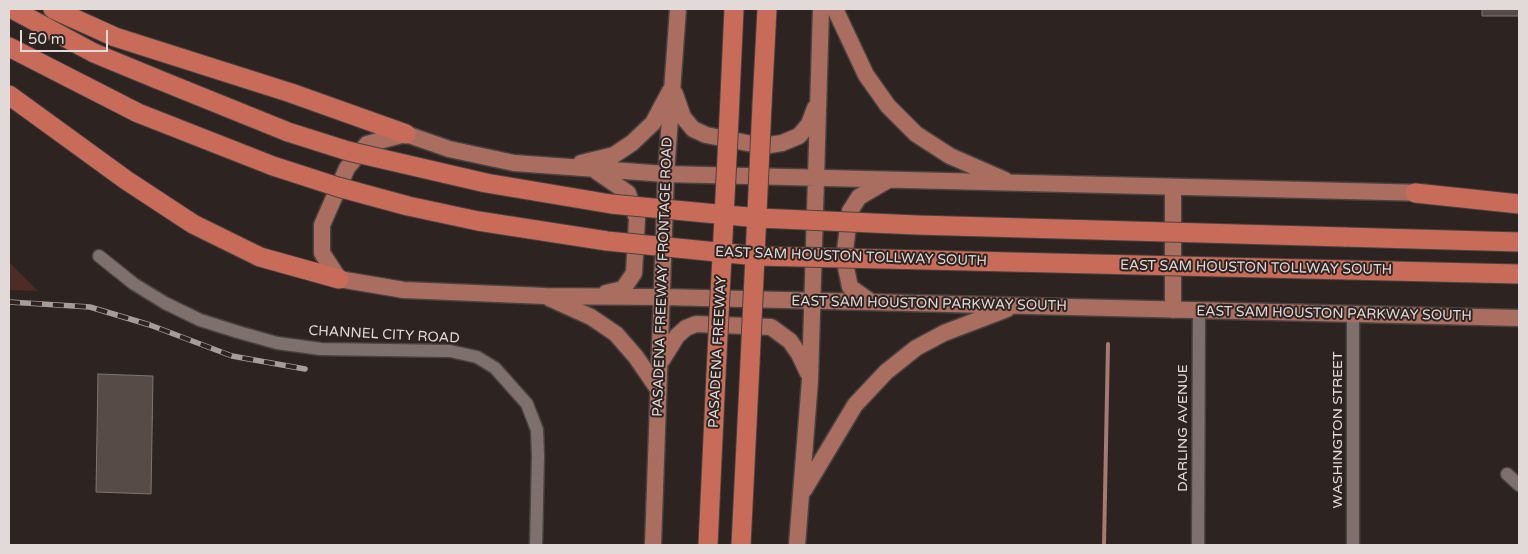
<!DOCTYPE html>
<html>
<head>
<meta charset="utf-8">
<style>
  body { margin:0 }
  #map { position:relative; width:1528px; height:554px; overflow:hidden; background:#2d2320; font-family:"Varela Round",sans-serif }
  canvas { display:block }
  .frame { position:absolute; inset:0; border:10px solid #e2dad8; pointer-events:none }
  .scale { position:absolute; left:20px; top:30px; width:88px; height:22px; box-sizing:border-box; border:2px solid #e2dad8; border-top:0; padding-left:6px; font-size:15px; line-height:18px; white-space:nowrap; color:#e2dad8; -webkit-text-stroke:4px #2d2320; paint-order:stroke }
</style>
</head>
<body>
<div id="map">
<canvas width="1528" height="554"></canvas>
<div class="frame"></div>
<div class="scale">50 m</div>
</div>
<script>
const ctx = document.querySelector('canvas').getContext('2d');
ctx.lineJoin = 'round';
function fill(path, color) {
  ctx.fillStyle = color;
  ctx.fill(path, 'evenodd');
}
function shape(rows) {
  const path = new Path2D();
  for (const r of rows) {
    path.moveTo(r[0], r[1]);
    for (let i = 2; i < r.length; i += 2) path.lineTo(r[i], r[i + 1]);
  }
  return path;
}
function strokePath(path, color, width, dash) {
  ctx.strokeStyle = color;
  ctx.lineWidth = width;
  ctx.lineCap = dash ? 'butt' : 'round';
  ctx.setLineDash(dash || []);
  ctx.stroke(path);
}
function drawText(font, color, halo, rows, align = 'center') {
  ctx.font = font + ' "Varela Round",sans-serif';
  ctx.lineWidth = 4;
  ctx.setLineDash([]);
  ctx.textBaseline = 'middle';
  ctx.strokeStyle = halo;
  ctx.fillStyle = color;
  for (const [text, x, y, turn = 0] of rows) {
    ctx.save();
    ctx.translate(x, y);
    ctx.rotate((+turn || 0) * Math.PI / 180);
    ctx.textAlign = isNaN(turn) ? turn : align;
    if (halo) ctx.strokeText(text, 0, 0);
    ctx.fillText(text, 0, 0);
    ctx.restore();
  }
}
fill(shape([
  [9,262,38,291,9,290]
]), '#4d2c26');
strokePath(shape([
  [1104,545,1108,344]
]), '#a67a71', 4);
const building = shape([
  [1482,9,1519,9,1519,16,1482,16,1482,9],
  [98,374,153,376,151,494,96,492,98,374]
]);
fill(building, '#574b48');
strokePath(building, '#817471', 1);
const minor = shape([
  [99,256,134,284,165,303,200,320,238,332,277,343,321,349,450,351,477,357,495,368,527,404,537,430,538,456,536,545],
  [1353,314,1353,545],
  [1507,474,1519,485],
  [1198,545,1199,310]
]);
const major = shape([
  [835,9,866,75,888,106,916,134,950,156,1005,180],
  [675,94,683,117,693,129,706,135,763,146,782,143,799,136,809,124,815,108],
  [581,163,614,155,632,143,653,123,670,91],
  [593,169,628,193,637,219,634,273,623,289,606,293],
  [1173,187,1173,310],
  [1427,193,666,174,514,163,449,149,406,134,367,144,347,168,322,225,322,253,339,279,404,290,545,296,662,297,1519,318],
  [549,298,591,317,616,334,636,357,658,389],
  [871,302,850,287,844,258,850,211,859,197,888,180],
  [662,360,677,336,686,328,696,324,771,327,790,341,799,354,808,373],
  [804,490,855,405,886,372,916,348,944,333,1007,309],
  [653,545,666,174,678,9],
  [797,545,810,380,821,9]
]);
const highway = shape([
  [12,9,94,53,157,79],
  [53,9,115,37,291,93,406,134],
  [9,47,138,113],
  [9,95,126,180,193,224,260,257,339,279],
  [762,105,767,9],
  [729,118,734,9],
  [1415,193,1519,204],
  [1344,237,1519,242],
  [1348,270,1519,274],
  [708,545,716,374],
  [741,545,750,363]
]);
strokePath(minor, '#4a4240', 15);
strokePath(major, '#4a4240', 19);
strokePath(highway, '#4a4240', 21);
strokePath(minor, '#7e706d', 12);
strokePath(major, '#aa6e61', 16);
strokePath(highway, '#c86c59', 19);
const rail = shape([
  [9,302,90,307,150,325,232,356,305,369]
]);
strokePath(rail, '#a69d9b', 5.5);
strokePath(rail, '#2d2320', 4, [11]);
const highwayBridge = shape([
  [157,79,288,132,348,151,486,183,611,204,759,218,917,225,1344,237],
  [138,113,273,166,338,187,408,206,478,221,607,241,757,256,1348,270],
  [750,363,762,105],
  [716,374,729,118]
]);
strokePath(highwayBridge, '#4a4240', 21, []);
strokePath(highwayBridge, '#c86c59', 19);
drawText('14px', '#e2dad8', '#2d2320', [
  ["EAST SAM HOUSTON TOLLWAY SOUTH",851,257,2],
  ["EAST SAM HOUSTON TOLLWAY SOUTH",1256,268,1],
  ["PASADENA FREEWAY FRONTAGE ROAD",663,277,-88],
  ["EAST SAM HOUSTON PARKWAY SOUTH",929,304,1],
  ["EAST SAM HOUSTON PARKWAY SOUTH",1334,314,1],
  ["CHANNEL CITY ROAD",384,335,3],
  ["PASADENA FREEWAY",718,352,-87],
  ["DARLING AVENUE",1183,428,-90],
  ["WASHINGTON STREET",1338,430,-90]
]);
</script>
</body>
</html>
